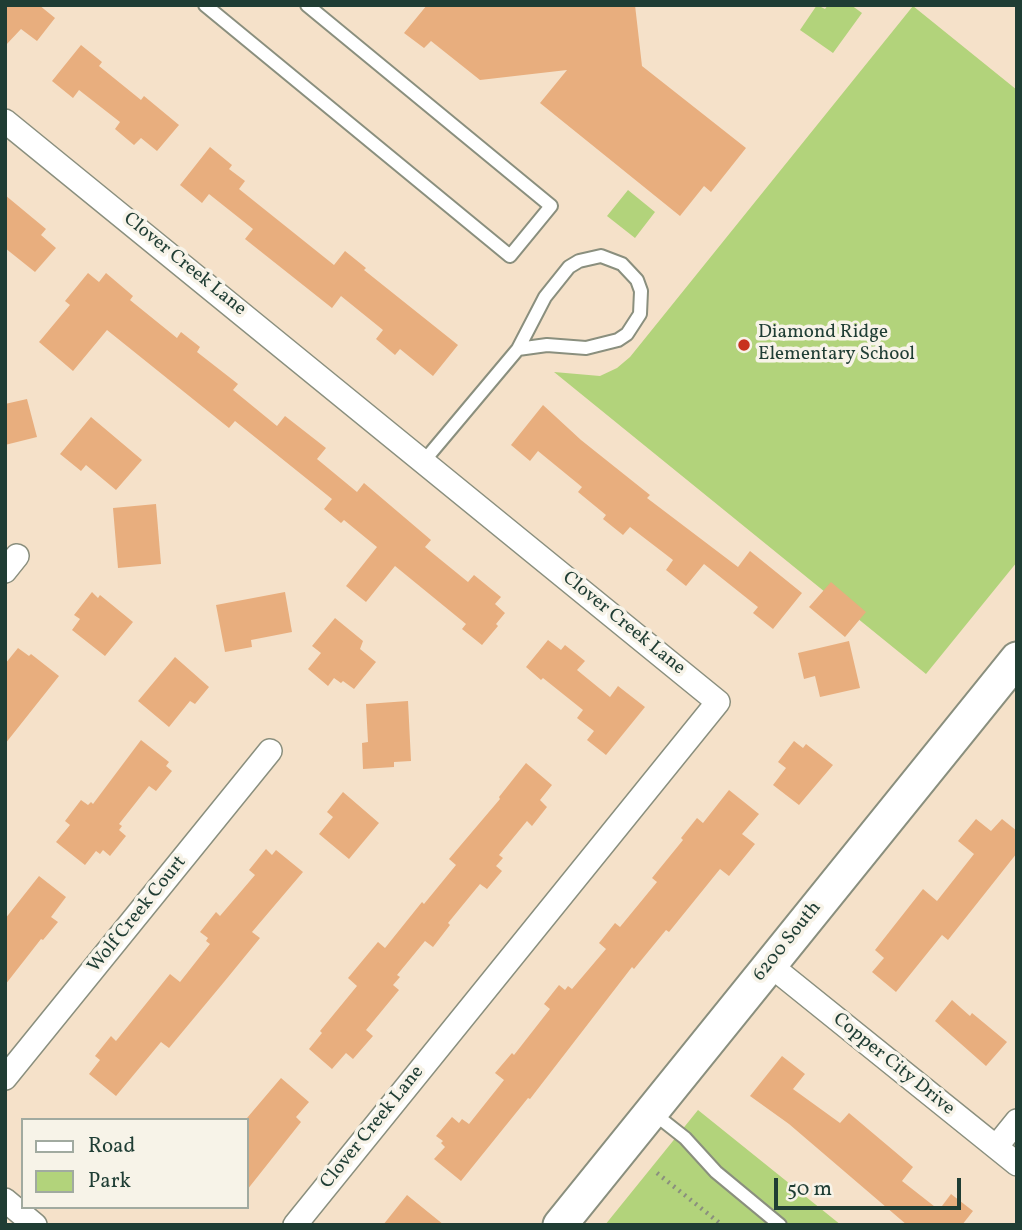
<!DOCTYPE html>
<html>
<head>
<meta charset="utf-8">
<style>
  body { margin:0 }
  #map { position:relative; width:1022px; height:1230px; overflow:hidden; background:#f5e1c9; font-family:Vollkorn,serif }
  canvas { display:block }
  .frame { position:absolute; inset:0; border:7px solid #1f3d34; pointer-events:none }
  .legend { position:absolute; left:21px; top:1118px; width:228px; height:91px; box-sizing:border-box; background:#f7f3e8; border:2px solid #a1aaa0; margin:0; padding:9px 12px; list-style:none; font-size:21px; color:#1f3d34 }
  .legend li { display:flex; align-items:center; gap:14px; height:35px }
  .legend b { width:35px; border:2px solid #a1aaa0 }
  .scale { position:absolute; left:774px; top:1178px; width:187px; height:32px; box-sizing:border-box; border:4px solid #1f3d34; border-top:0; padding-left:9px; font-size:21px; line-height:24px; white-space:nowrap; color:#1f3d34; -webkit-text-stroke:5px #f7f3e8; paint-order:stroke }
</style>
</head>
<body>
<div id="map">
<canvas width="1022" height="1230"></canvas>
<div class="frame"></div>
<ul class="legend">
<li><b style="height:9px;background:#fff"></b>Road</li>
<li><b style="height:19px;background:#b2d37b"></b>Park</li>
</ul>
<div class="scale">50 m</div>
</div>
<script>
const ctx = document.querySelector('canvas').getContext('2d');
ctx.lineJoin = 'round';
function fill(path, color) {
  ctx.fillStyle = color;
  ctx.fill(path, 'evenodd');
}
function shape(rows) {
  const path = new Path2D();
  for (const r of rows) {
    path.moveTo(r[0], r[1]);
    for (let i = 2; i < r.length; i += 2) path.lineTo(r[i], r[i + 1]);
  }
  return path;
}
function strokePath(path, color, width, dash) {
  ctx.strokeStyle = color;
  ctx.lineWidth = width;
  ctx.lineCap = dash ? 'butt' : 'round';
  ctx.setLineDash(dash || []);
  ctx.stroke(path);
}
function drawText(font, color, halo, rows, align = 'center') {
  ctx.font = font + ' Vollkorn,serif';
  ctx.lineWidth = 7;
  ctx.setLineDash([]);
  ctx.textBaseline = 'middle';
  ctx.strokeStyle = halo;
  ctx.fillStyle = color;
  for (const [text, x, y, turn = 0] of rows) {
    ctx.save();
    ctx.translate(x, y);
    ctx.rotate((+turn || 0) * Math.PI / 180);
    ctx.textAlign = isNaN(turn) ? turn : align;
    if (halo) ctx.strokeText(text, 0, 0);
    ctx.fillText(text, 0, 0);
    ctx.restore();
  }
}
fill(shape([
  [817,5,825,9,828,5,851,5,862,13,833,53,800,30],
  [913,6,1017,90,1017,562,926,674,554,372,600,376,617,368,630,357],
  [628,190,655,212,635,238,607,216],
  [698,1110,841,1225,605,1225]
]), '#b2d37b');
fill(shape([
  [5,5,39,5,55,18,37,41,21,29,5,46],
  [427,5,635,5,642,66,746,148,711,192,704,186,680,216,540,103,567,70,480,80,431,41,424,48,404,33],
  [81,45,102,62,99,66,141,100,144,96,179,125,157,151,141,138,134,145,115,129,120,122,79,90,73,98,52,81],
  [210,147,232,165,229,169,245,181,239,189,334,265,345,251,366,268,364,270,458,345,433,376,400,349,395,355,376,339,383,330,341,296,332,308,245,239,253,229,209,194,202,203,180,185],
  [5,195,46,229,41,235,56,248,35,272,5,248],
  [88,273,99,282,106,273,133,296,130,300,177,338,181,332,200,347,197,352,238,384,233,390,277,426,285,416,326,448,317,459,357,492,364,483,431,540,425,547,468,582,474,575,501,597,495,604,505,613,496,624,498,626,482,645,462,629,466,624,395,566,366,602,346,586,377,547,344,520,341,523,324,509,332,499,235,421,229,428,107,330,73,371,39,342,70,305,65,301],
  [27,399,37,437,5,445,5,404],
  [543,405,581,440,650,495,647,498,738,567,750,551,802,593,773,629,753,613,758,607,704,564,686,586,666,570,673,560,630,527,623,535,603,519,606,515,578,492,582,487,538,451,530,461,511,445],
  [91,417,142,460,116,490,86,465,81,471,60,454],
  [156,504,161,564,118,568,113,508],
  [831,582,866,612,845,637,809,607],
  [92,592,98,598,100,595,133,622,105,656,72,630,80,619,74,615],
  [285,592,292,632,251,640,252,647,225,652,216,605],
  [335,618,363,641,360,649,376,662,354,689,343,681,341,683,334,678,328,686,308,669,321,653,312,646],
  [548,640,561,650,565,645,585,661,577,670,610,697,618,686,645,707,606,755,587,740,594,731,577,718,583,710,543,678,541,680,526,667],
  [849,641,860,688,820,697,815,676,804,679,798,653],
  [18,648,29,656,31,654,59,676,5,744,5,664],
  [175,657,209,687,195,704,190,701,169,727,138,701],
  [408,701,411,761,394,762,394,767,363,769,362,743,368,742,366,704],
  [141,740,169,762,166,766,172,771,156,791,149,786,119,824,122,826,119,830,126,836,110,856,103,850,100,854,96,851,85,865,56,842,70,825,65,821,81,800,88,805,91,802,93,804],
  [794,741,803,748,806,744,833,765,799,805,773,785,786,768,778,762],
  [526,763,552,785,540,800,547,807,532,826,527,821,499,855,503,858,496,866,502,871,487,889,480,884,448,923,450,925,433,947,425,941,397,975,400,977,393,985,399,990,366,1030,373,1036,353,1059,346,1053,332,1069,309,1049,322,1033,320,1031,357,986,348,978,378,942,385,948,422,902,424,904,456,865,449,859,500,799,499,797],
  [729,790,759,814,742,834,755,844,729,876,720,869,669,932,666,930,634,969,632,967,530,1099,528,1098,461,1181,434,1159,445,1147,441,1143,443,1141,436,1136,452,1117,459,1123,462,1119,469,1124,504,1080,495,1073,512,1053,514,1055,550,1009,544,1004,559,985,565,990,568,986,572,989,606,949,599,943,615,923,620,927,657,882,652,878,683,840,681,838,697,818,703,823],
  [343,792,379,823,349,859,319,834,333,817,327,812],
  [976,819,991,831,1002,819,1017,831,1017,853,948,940,942,935,896,992,872,972,884,958,875,950,923,889,937,901,974,854,958,841],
  [266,849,272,855,276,850,303,872,252,932,260,938,224,982,169,1048,161,1042,116,1096,89,1074,100,1060,95,1056,111,1036,116,1041,170,974,180,982,210,944,206,941,208,938,200,932,216,912,220,916,255,875,249,870],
  [39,876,66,897,51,917,58,922,43,940,41,939,5,985,5,919],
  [952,1000,970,1016,972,1013,1007,1042,986,1066,935,1021],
  [782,1056,805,1074,793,1089,840,1123,849,1113,913,1167,902,1181,939,1210,951,1194,973,1211,962,1225,907,1225,789,1124,750,1096],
  [281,1078,309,1102,296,1117,301,1122,247,1190,247,1118],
  [407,1195,444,1225,383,1225]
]), '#e8ae7e');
const service = shape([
  [205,5,510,256,551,206,307,5],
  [424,461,518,349,545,297,569,267,579,261,601,256,622,264,637,280,641,291,640,314,627,334,618,340,586,348,547,345,518,349],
  [652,1112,685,1138,716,1172,780,1225]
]);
const minor = shape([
  [5,121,718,702,295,1225],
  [5,571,17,556],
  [770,965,1017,1164],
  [5,1078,270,751],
  [996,1147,1017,1121],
  [5,1200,35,1225]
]);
const secondary = shape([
  [560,1225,1017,659]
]);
strokePath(service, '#8a8f7e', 16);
strokePath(minor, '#8a8f7e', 26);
strokePath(secondary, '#8a8f7e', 37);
strokePath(shape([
  [657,1173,722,1225]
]), '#8a8f7e', 4.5, [2, 5]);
strokePath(service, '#fff', 12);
strokePath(minor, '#fff', 23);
strokePath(secondary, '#fff', 33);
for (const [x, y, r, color] of [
  [744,345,7,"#c8321e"]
]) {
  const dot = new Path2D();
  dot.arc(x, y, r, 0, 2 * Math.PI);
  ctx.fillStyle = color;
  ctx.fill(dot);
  strokePath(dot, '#f7f3e8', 2.5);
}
drawText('19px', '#1f3d34', '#f7f3e8', [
  ["Clover Creek Lane",184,265,39],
  ["Clover Creek Lane",623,624,39],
  ["Wolf Creek Court",138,915,-51],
  ["6200 South",788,942,-51],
  ["Copper City Drive",893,1065,39],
  ["Clover Creek Lane",373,1128,-51]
]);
drawText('19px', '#1f3d34', '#f7f3e8', [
  ["Diamond Ridge",758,334],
  ["Elementary School",758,356]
], 'left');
</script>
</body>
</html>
